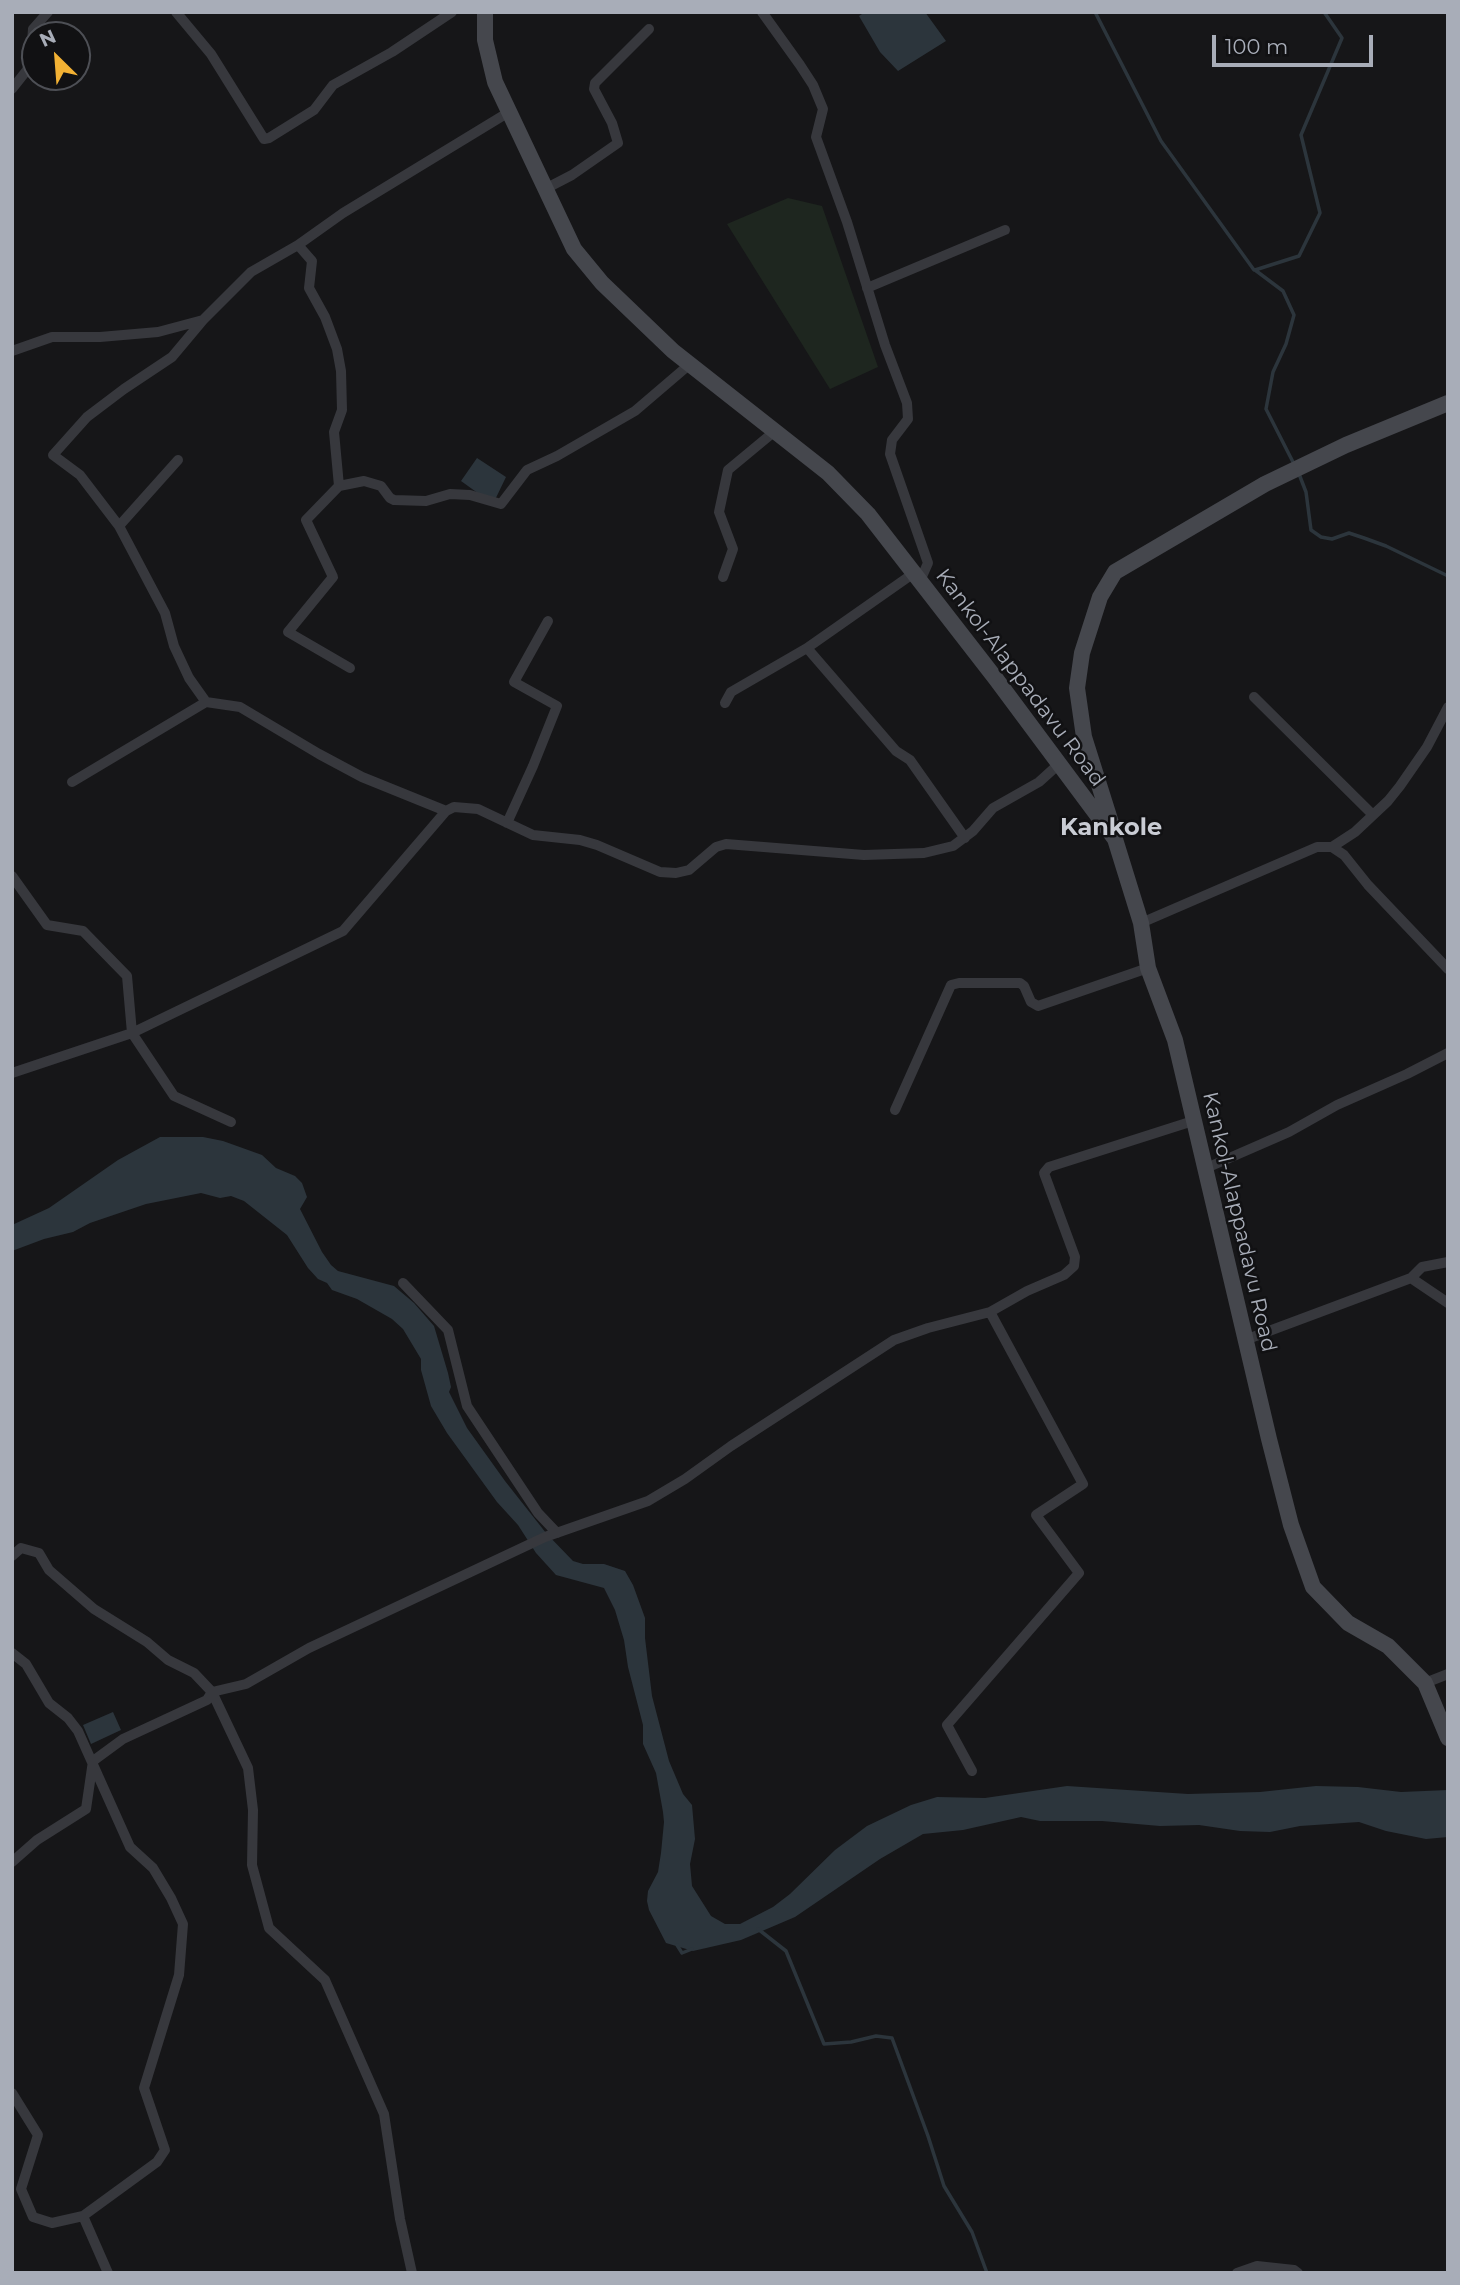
<!DOCTYPE html>
<html>
<head>
<meta charset="utf-8">
<style>
  body { margin:0 }
  #map { position:relative; width:1460px; height:2285px; overflow:hidden; background:#161618; font-family:Montserrat,sans-serif }
  canvas { display:block }
  .frame { position:absolute; inset:0; border:14px solid #a8adb8; pointer-events:none }
  .north { position:absolute; left:21px; top:21px; width:70px; height:70px; box-sizing:border-box; background:#111113; border:2px solid #4d4f55; border-radius:50%; rotate:335deg; font-size:19px; font-weight:700; line-height:28px; text-align:center; color:#a8adb8 }
  .north::after { content:''; display:block; margin:auto; width:24px; height:32px; background:#f2b134; clip-path:polygon(50% 0,100% 100%,50% 72%,0 100%) }
  .scale { position:absolute; left:1212px; top:35px; width:161px; height:32px; box-sizing:border-box; border:4px solid #a8adb8; border-top:0; padding-left:9px; font-size:21px; line-height:24px; white-space:nowrap; color:#a8adb8; -webkit-text-stroke:5px #111113; paint-order:stroke }
</style>
</head>
<body>
<div id="map">
<canvas width="1460" height="2285"></canvas>
<div class="frame"></div>
<div class="north">N</div>
<div class="scale">100 m</div>
</div>
<script>
const ctx = document.querySelector('canvas').getContext('2d');
ctx.lineJoin = 'round';
function fill(path, color) {
  ctx.fillStyle = color;
  ctx.fill(path, 'evenodd');
}
function shape(rows) {
  const path = new Path2D();
  for (const r of rows) {
    path.moveTo(r[0], r[1]);
    for (let i = 2; i < r.length; i += 2) path.lineTo(r[i], r[i + 1]);
  }
  return path;
}
function strokePath(path, color, width, dash) {
  ctx.strokeStyle = color;
  ctx.lineWidth = width;
  ctx.lineCap = dash ? 'butt' : 'round';
  ctx.setLineDash(dash || []);
  ctx.stroke(path);
}
function drawText(font, color, halo, rows, align = 'center') {
  ctx.font = font + ' Montserrat,sans-serif';
  ctx.lineWidth = 5;
  ctx.setLineDash([]);
  ctx.textBaseline = 'middle';
  ctx.strokeStyle = halo;
  ctx.fillStyle = color;
  for (const [text, x, y, turn = 0] of rows) {
    ctx.save();
    ctx.translate(x, y);
    ctx.rotate((+turn || 0) * Math.PI / 180);
    ctx.textAlign = isNaN(turn) ? turn : align;
    if (halo) ctx.strokeText(text, 0, 0);
    ctx.fillText(text, 0, 0);
    ctx.restore();
  }
}
fill(shape([
  [788,198,822,206,878,367,830,389,727,224]
]), '#1e261f');
fill(shape([
  [865,12,925,12,946,41,898,71,880,52,859,16],
  [477,458,506,477,493,504,461,481],
  [160,1137,203,1137,223,1141,262,1155,276,1168,295,1176,302,1183,307,1197,300,1209,322,1252,331,1265,338,1271,394,1286,414,1303,434,1326,448,1373,451,1387,449,1392,467,1428,505,1481,546,1533,573,1561,583,1564,604,1564,625,1571,633,1585,645,1618,645,1638,652,1696,669,1761,683,1794,692,1805,695,1839,690,1864,692,1886,711,1916,725,1924,740,1924,773,1907,790,1894,835,1850,867,1826,911,1805,937,1797,985,1798,1067,1786,1188,1794,1260,1792,1316,1786,1358,1787,1401,1792,1448,1790,1448,1837,1426,1839,1386,1831,1359,1822,1300,1826,1270,1832,1240,1831,1199,1825,1160,1826,1102,1821,1040,1821,1021,1817,963,1830,923,1834,880,1859,795,1917,741,1940,693,1951,666,1943,649,1910,647,1901,648,1891,658,1872,661,1853,664,1822,663,1812,656,1773,643,1744,643,1725,628,1667,624,1640,615,1610,604,1588,556,1575,536,1553,518,1525,497,1502,447,1433,431,1406,421,1370,421,1359,403,1329,392,1319,357,1299,332,1290,327,1283,318,1279,308,1268,287,1235,244,1201,231,1196,220,1198,201,1193,146,1204,90,1223,73,1232,44,1239,12,1251,12,1225,49,1208,118,1160],
  [113,1712,121,1730,91,1744,83,1725]
]), '#2c353c');
strokePath(shape([
  [1095,12,1161,141,1254,270],
  [1255,270,1283,291,1294,315,1286,344,1273,372,1266,409,1294,464],
  [1255,270,1299,256,1320,213,1301,135,1342,38,1324,12],
  [1299,474,1306,492,1311,530,1321,537,1332,539,1349,533,1364,538,1386,546,1448,576],
  [758,1929,786,1951,824,2044,851,2042,876,2036,892,2038,928,2136,944,2186,972,2232,987,2273],
  [677,1945,682,1953,692,1949]
]), '#2c353c', 3.5);
strokePath(shape([
  [176,12,211,54,264,139,269,138,314,110,333,85,392,52,452,12],
  [762,12,800,65,813,85,823,109,816,137,847,222,885,345,907,403,908,419,892,440,890,454,928,563,920,581],
  [12,89,27,70,31,55,33,29,48,12],
  [545,189,572,175,618,143,612,123,594,89,595,83,649,29],
  [298,245,312,261,309,288,325,317,337,349,341,371,342,410,334,432,339,486],
  [867,288,1005,230],
  [203,320,172,357,124,389,87,417,53,455,80,475,119,526,165,613,174,646,189,678,206,702,240,707,319,754,362,777,446,811,454,807,478,809,533,835,580,840,597,845,660,872,676,873,689,870,716,847,726,844,864,855,924,853,953,846,973,831,993,808,1039,782,1060,763],
  [12,351,52,337,100,337,158,332,203,320,251,272,298,245,343,213,509,112],
  [119,526,178,460],
  [914,573,807,648,896,751,910,760,965,838],
  [723,577,733,549,719,512,728,470,775,431],
  [350,668,288,632,333,577,306,520,339,486,364,481,381,486,390,498,394,500,426,501,450,494,470,495,501,504,527,470,557,456,635,411,690,364],
  [1254,697,1373,815],
  [725,703,731,692,807,648],
  [72,782,206,702],
  [507,823,533,766,557,706,514,682,548,621],
  [1332,847,1355,832,1388,801,1400,786,1427,747,1448,707],
  [12,876,47,925,83,931,127,976,132,1033,174,1096,231,1122],
  [1141,923,1317,847,1332,847,1344,855,1368,885,1448,969],
  [12,1073,132,1033,343,931,446,811],
  [895,1110,951,985,959,983,1020,983,1024,986,1031,1002,1038,1006,1148,968],
  [1204,1169,1289,1132,1337,1105,1407,1074,1448,1053],
  [1411,1278,1422,1267,1448,1262],
  [403,1283,448,1330,467,1406,538,1513,557,1533],
  [1245,1340,1411,1278,1448,1303],
  [12,1556,21,1548,39,1553,49,1570,94,1609,147,1642,168,1660,194,1673,212,1692,207,1700,123,1739,93,1761,86,1809,37,1840,12,1862],
  [12,1653,26,1664,49,1703,68,1718,78,1731,130,1847,153,1868,171,1898,183,1924,179,1975,144,2088,165,2150,157,2162,83,2216],
  [1425,1683,1448,1674],
  [972,1771,947,1725,1079,1573,1036,1515,1083,1484,990,1312],
  [12,2093,38,2135,21,2189,33,2217,52,2223,83,2216,108,2273],
  [412,2273,400,2219,384,2114,325,1980,269,1928,252,1865,253,1810,248,1768,212,1692,246,1684,309,1648,545,1537,648,1501,685,1479,731,1446,894,1340,928,1328,990,1312,1027,1291,1064,1275,1074,1266,1075,1257,1044,1173,1049,1167,1193,1121],
  [1237,2273,1257,2266,1294,2270,1298,2273]
]), '#37383d', 10);
strokePath(shape([
  [485,12,485,40,495,82,574,249,602,283,673,351,828,473,868,514,996,679,1115,839,1141,923,1148,968,1175,1040,1269,1439,1291,1525,1313,1587,1348,1623,1388,1646,1425,1683,1448,1738],
  [1112,826,1084,737,1077,688,1082,653,1100,597,1115,572,1265,484,1346,445,1448,403]
]), '#45474d', 16);
drawText('21px', '#a8adb8', '#111113', [
  ["Kankol-Alappadavu Road",1020,678,53],
  ["Kankol-Alappadavu Road",1239,1222,77]
]);
drawText('bold 24px', '#c9ccd4', '#111113', [
  ["Kankole",1111,828]
]);
</script>
</body>
</html>
